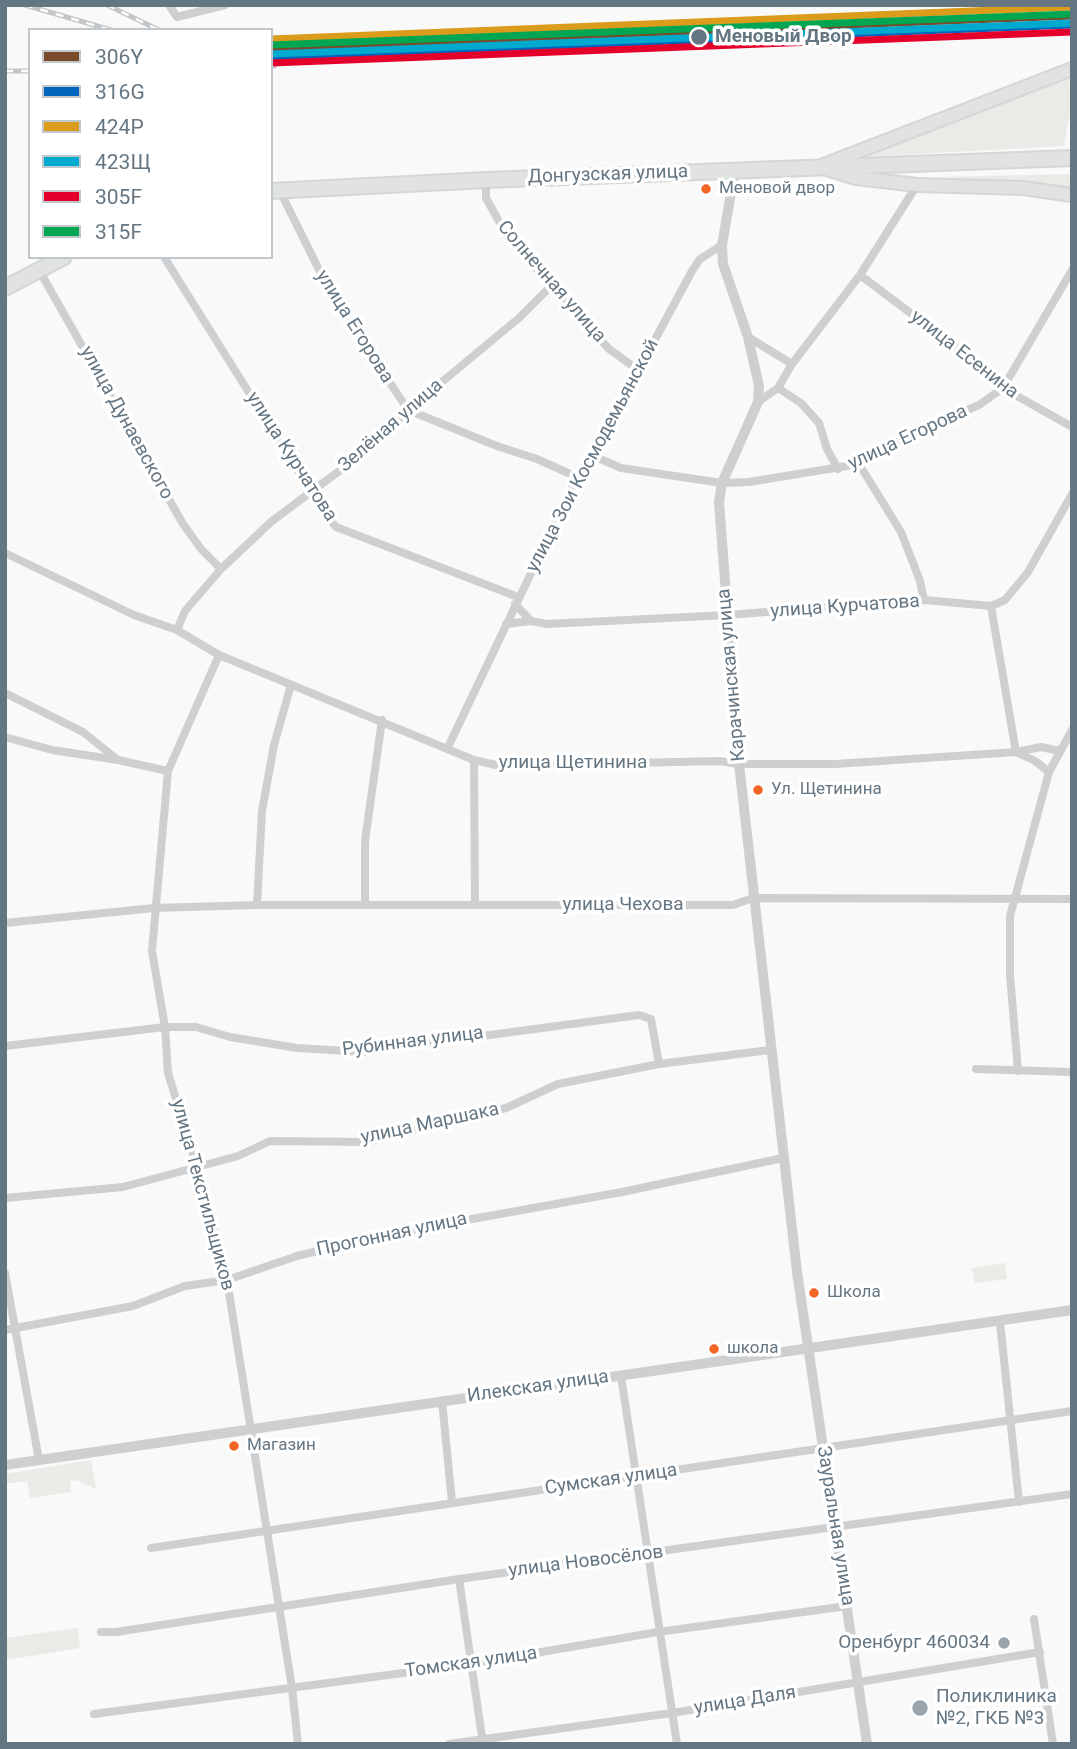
<!DOCTYPE html>
<html>
<head>
<meta charset="utf-8">
<style>
  body { margin:0 }
  #map { position:relative; width:1077px; height:1749px; overflow:hidden; background:#f9f9f9; font-family:Roboto,sans-serif }
  canvas { display:block }
  .frame { position:absolute; inset:0; border:7px solid #657683; pointer-events:none }
  .legend { position:absolute; left:28px; top:28px; width:245px; height:231px; box-sizing:border-box; background:#fff; border:2px solid #c1c8cd; margin:0; padding:9px 12px; list-style:none; font-size:21px; color:#657683 }
  .legend li { display:flex; align-items:center; gap:14px; height:35px }
  .legend b { width:35px; border:2px solid #c1c8cd }
</style>
</head>
<body>
<div id="map">
<canvas width="1077" height="1749"></canvas>
<div class="frame"></div>
<ul class="legend">
<li><b style="height:9px;background:#7a4b2a"></b>306Y</li>
<li><b style="height:9px;background:#0065bd"></b>316G</li>
<li><b style="height:9px;background:#da9c1a"></b>424Р</li>
<li><b style="height:9px;background:#00a9ce"></b>423Щ</li>
<li><b style="height:9px;background:#e4002b"></b>305F</li>
<li><b style="height:9px;background:#00a651"></b>315F</li>
</ul>
</div>
<script>
const ctx = document.querySelector('canvas').getContext('2d');
ctx.lineJoin = 'round';
function fill(path, color) {
  ctx.fillStyle = color;
  ctx.fill(path, 'evenodd');
}
function shape(rows) {
  const path = new Path2D();
  for (const r of rows) {
    path.moveTo(r[0], r[1]);
    for (let i = 2; i < r.length; i += 2) path.lineTo(r[i], r[i + 1]);
  }
  return path;
}
function strokePath(path, color, width, dash) {
  ctx.strokeStyle = color;
  ctx.lineWidth = width;
  ctx.lineCap = dash ? 'butt' : 'round';
  ctx.setLineDash(dash || []);
  ctx.stroke(path);
}
function drawText(font, color, halo, rows, align = 'center') {
  ctx.font = font + ' Roboto,sans-serif';
  ctx.lineWidth = 7;
  ctx.setLineDash([]);
  ctx.textBaseline = 'middle';
  ctx.strokeStyle = halo;
  ctx.fillStyle = color;
  for (const [text, x, y, turn = 0] of rows) {
    ctx.save();
    ctx.translate(x, y);
    ctx.rotate((+turn || 0) * Math.PI / 180);
    ctx.textAlign = isNaN(turn) ? turn : align;
    if (halo) ctx.strokeText(text, 0, 0);
    ctx.fillText(text, 0, 0);
    ctx.restore();
  }
}
fill(shape([
  [1072,75,1072,102,1064,146,863,157],
  [1072,174,1072,189,1022,181,934,177],
  [1005,1263,1007,1279,975,1283,972,1268],
  [91,1460,96,1489,76,1480,70,1481,71,1492,30,1498,27,1481,5,1484,5,1474],
  [78,1628,80,1648,5,1660,5,1638]
]), '#e8ebe6');
const primary = shape([
  [821,166,1072,69],
  [827,169,856,178,917,185,1023,188,1072,195]
]);
const trunk = shape([
  [271,191,486,180,1072,158],
  [5,288,64,257]
]);
strokePath(primary, '#d5d6d7', 16);
strokePath(trunk, '#d5d6d6', 18);
strokePath(shape([
  [169,5,177,17,225,5],
  [486,180,486,198,509,239,609,349,638,370],
  [280,191,330,292,408,410,497,446,537,459,577,477],
  [164,257,325,514,336,527,518,597],
  [39,270,183,524,202,550,221,569],
  [860,275,982,367,1003,388,1072,427],
  [748,337,792,364],
  [778,388,801,403,819,423,827,449,838,469],
  [758,402,778,388,792,364,860,275,917,185],
  [591,455,621,468,722,483,749,482,859,464,911,434,979,405,1003,388,1072,270],
  [859,464,901,532,920,581,924,600],
  [5,553,134,615,177,630,219,655,474,760,500,766,719,761,739,764,835,764,1016,752,1041,747,1060,751],
  [515,604,531,621,547,624,727,615,924,600,991,606,1005,600,1028,572,1072,494],
  [991,606,1016,752],
  [506,624,531,621],
  [177,630,185,611,221,569,272,521,374,445,408,410,519,318,552,285],
  [219,655,168,771,152,951,165,1027,168,1073,197,1167,227,1280,292,1688,298,1744],
  [5,693,83,732,118,760,168,771],
  [5,737,52,750,118,760],
  [448,747,577,477,611,421,692,271,700,259,722,245],
  [1016,752,1035,761,1049,772],
  [474,760,475,904],
  [257,905,262,811,274,745,291,685],
  [365,905,365,841,382,720],
  [5,923,154,908,257,905,733,905,753,898,1072,899],
  [5,1046,165,1027,196,1027,230,1037,297,1048,363,1052,639,1015,651,1019,659,1064],
  [976,1069,1072,1072],
  [1018,1071,1010,975,1010,916,1049,772,1072,730],
  [5,1198,123,1187,238,1156,270,1141,366,1142,506,1108,558,1084,659,1064,770,1050],
  [5,1273,39,1460],
  [1000,1322,1019,1502],
  [5,1330,133,1306,185,1286,227,1280,297,1256,389,1234,622,1192,783,1158],
  [621,1376,677,1744],
  [442,1401,452,1502],
  [151,1548,1072,1411],
  [459,1579,483,1744],
  [1034,1619,1053,1744],
  [101,1632,116,1632,459,1579,1072,1494],
  [94,1714,471,1664,658,1632,847,1606],
  [449,1744,672,1713,1040,1652]
]), '#cecfd0', 8);
strokePath(shape([
  [735,170,722,245,723,264,748,337,759,386,758,402,722,483,719,502,739,764,797,1272,867,1744],
  [5,1465,1072,1310]
]), '#cecfd0', 10);
strokePath(primary, '#e1e2e2', 12);
strokePath(trunk, '#e1e2e2', 14);
const rail = shape([
  [25,5,111,30],
  [107,5,159,30],
  [271,42,373,37],
  [271,66,274,66],
  [5,71,30,71]
]);
strokePath(rail, '#c3c5c6', 5);
strokePath(rail, '#fff', 2.5, [8]);
strokePath(shape([
  [271,48,1072,16]
]), '#7a4b2a', 7);
strokePath(shape([
  [271,57,1072,25]
]), '#0065bd', 7);
strokePath(shape([
  [271,39,1072,7]
]), '#da9c1a', 7);
strokePath(shape([
  [271,54,1072,23]
]), '#00a9ce', 7);
strokePath(shape([
  [271,63,1072,32]
]), '#e4002b', 7);
strokePath(shape([
  [271,45,1072,14]
]), '#00a651', 7);
for (const [x, y, r, color] of [
  [699,37,9,"#657683"],
  [706,189,6,"#f26522"],
  [758,790,6,"#f26522"],
  [814,1293,6,"#f26522"],
  [714,1349,6,"#f26522"],
  [234,1446,6,"#f26522"],
  [1004,1643,7,"#99a4ac"],
  [920,1708,9,"#99a4ac"]
]) {
  const dot = new Path2D();
  dot.arc(x, y, r, 0, 2 * Math.PI);
  ctx.fillStyle = color;
  ctx.fill(dot);
  strokePath(dot, '#fff', 2.5);
}
drawText('17px', '#657683', '#fff', [
  ["Меновой двор",719,189],
  ["Ул. Щетинина",771,790],
  ["Школа",827,1293],
  ["школа",727,1349],
  ["Магазин",247,1446]
], 'left');
drawText('bold 19px', '#657683', '#fff', [
  ["Меновый Двор",715,37]
], 'left');
drawText('19px', '#657683', '#fff', [
  ["Донгузская улица",608,175,-2],
  ["Солнечная улица",551,282,49],
  ["улица Егорова",354,327,58],
  ["улица Есенина",964,355,38],
  ["улица Дунаевского",126,423,61],
  ["Зелёная улица",391,426,-41],
  ["улица Егорова",908,438,-25],
  ["улица Зои Космодемьянской",593,456,-62],
  ["улица Курчатова",291,457,57],
  ["улица Курчатова",845,607,-4],
  ["Карачинская улица",732,675,-95],
  ["улица Щетинина",573,763],
  ["улица Чехова",623,905],
  ["Рубинная улица",413,1042,-7],
  ["улица Маршака",430,1124,-12],
  ["улица Текстильщиков",202,1195,75],
  ["Прогонная улица",392,1235,-12],
  ["Илекская улица",538,1387,-8],
  ["Сумская улица",611,1480,-8],
  ["Зауральная улица",835,1526,81],
  ["улица Новосёлов",586,1562,-7],
  ["Томская улица",471,1663,-8],
  ["улица Даля",745,1701,-9]
]);
drawText('19px', '#657683', '#fff', [
  ["Оренбург 460034",990,1643],
  ["Поликлиника",936,1697,"left"],
  ["№2, ГКБ №3",936,1719,"left"]
], 'right');
</script>
</body>
</html>
